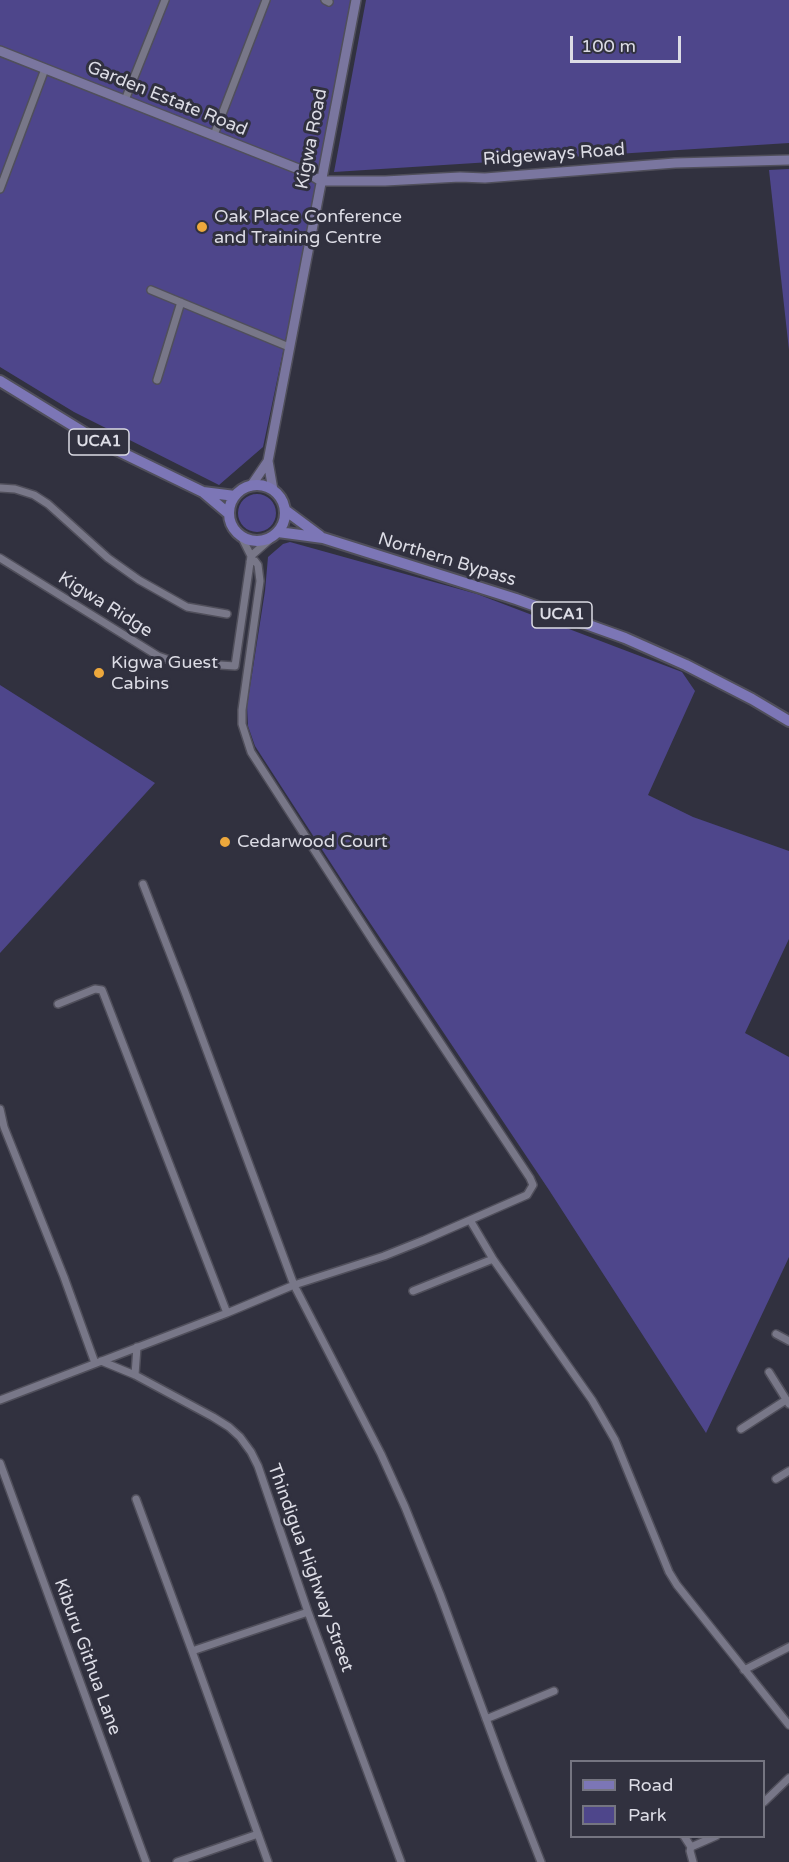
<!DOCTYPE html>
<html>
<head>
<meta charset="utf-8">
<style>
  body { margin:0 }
  #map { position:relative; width:789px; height:1862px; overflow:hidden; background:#31313f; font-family:"Varela Round",sans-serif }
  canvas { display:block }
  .legend { position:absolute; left:570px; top:1760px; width:195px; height:78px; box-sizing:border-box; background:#31313f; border:2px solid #757581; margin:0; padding:8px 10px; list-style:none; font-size:18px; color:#dcdce5 }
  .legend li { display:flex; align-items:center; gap:12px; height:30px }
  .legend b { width:30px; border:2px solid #757581 }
  .scale { position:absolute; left:570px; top:36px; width:111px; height:27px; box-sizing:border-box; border:3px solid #dcdce5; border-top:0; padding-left:8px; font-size:18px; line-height:21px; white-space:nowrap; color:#dcdce5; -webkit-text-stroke:4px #31313f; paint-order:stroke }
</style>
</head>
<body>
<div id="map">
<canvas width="789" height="1862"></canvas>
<ul class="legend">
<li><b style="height:8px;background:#7c76b6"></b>Road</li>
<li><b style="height:16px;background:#4e468b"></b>Park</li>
</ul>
<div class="scale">100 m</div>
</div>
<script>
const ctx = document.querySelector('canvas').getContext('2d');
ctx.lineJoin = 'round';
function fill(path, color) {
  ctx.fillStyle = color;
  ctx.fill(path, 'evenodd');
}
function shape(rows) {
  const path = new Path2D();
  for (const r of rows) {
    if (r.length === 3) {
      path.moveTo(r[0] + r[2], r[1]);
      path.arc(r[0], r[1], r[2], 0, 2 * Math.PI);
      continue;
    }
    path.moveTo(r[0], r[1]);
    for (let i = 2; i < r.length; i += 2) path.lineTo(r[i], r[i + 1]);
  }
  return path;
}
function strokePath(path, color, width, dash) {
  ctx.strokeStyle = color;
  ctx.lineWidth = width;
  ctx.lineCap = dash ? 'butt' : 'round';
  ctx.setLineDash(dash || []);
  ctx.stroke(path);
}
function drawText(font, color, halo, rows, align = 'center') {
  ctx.font = font + ' "Varela Round",sans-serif';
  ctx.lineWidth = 6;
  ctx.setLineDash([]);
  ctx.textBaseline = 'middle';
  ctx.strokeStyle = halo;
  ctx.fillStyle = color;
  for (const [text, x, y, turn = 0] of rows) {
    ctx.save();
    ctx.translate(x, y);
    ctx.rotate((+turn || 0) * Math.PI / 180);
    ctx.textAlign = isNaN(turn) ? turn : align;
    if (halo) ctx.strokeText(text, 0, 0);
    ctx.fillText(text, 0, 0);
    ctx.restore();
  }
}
fill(shape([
  [0,0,357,0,263,447,219,485,74,412,0,367],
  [366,0,789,0,789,143,334,172],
  [789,169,789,350,769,170],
  [257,513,19],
  [290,542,477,594,682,672,695,691,648,795,693,817,789,851,789,939,745,1033,789,1057,789,1257,706,1433,549,1190,356,902,255,746,248,726,247,706,265,591,268,557,283,544],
  [0,685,155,783,0,953]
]), '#4e468b');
const street = shape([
  [325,0,329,2],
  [125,100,165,0],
  [214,135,266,0],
  [0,189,45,69],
  [151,290,289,347],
  [157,380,181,302],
  [0,488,15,489,34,495,48,504,108,558,139,580,187,607,227,614],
  [241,536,251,556],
  [251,556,275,535],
  [0,558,158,656,175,662,235,666,251,556],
  [143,884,185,992,294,1285,381,1454,405,1507,440,1594,505,1770,541,1862],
  [58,1004,95,989,102,990,227,1313],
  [0,1109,4,1127,64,1277,95,1363],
  [470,1220,493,1259,592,1400,615,1440,669,1572,677,1585,789,1725],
  [413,1291,493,1259],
  [776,1334,789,1341],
  [101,1361,135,1375,213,1417,229,1427,240,1437,251,1452,258,1466,308,1612,401,1862],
  [769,1372,789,1404],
  [135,1375,137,1347],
  [0,1400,227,1313,294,1285,384,1256,424,1240,527,1195,533,1185,530,1178,375,944,251,752,242,724,242,710,260,581,258,565,255,561,250,562],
  [741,1429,786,1400],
  [0,1463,146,1862],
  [776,1479,789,1471],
  [136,1499,192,1651],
  [744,1670,789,1647],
  [486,1719,554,1691],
  [764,1802,789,1778],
  [684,1836,691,1847],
  [177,1862,258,1834],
  [268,1862,192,1651,308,1612],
  [693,1862,690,1851,691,1847,716,1836]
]);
const secondary = shape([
  [0,51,306,172,321,181,385,181,460,177,485,178,675,163,789,160],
  [251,486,268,461],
  [273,490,268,461,356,0]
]);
const primary = shape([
  [0,381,98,441,203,492,229,514],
  [257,513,28],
  [203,492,235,496],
  [285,510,320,536],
  [278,532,323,538,516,599,625,638,686,665,752,699,789,721]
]);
strokePath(street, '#504f5b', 10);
strokePath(secondary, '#504f5b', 12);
strokePath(primary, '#504f5b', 14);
strokePath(street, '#787788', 7);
strokePath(secondary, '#7a769f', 9);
strokePath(primary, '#7c76b6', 10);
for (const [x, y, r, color] of [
  [202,227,6,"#eda83c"],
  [99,673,6,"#eda83c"],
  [225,842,6,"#eda83c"]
]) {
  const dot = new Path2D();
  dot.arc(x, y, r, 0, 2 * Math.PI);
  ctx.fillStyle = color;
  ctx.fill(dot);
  strokePath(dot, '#31313f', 2);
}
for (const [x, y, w] of [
  [99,442,60],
  [562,615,60]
]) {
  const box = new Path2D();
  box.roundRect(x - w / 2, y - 13, w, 26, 4.5);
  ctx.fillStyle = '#31313f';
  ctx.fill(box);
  strokePath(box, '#dcdce5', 1.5);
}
drawText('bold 16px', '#dcdce5', null, [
  ["UCA1",99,442],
  ["UCA1",562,615]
]);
drawText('18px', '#dcdce5', '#31313f', [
  ["Garden Estate Road",167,99,22],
  ["Kigwa Road",312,139,-79],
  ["Ridgeways Road",554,155,-4],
  ["Northern Bypass",447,560,17],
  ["Kigwa Ridge",105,605,32],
  ["Thindigua Highway Street",310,1568,70],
  ["Kiburu Githua Lane",87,1657,70]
]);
drawText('18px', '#dcdce5', '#31313f', [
  ["Oak Place Conference",214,217],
  ["and Training Centre",214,238],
  ["Kigwa Guest",111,663],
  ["Cabins",111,684],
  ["Cedarwood Court",237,842]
], 'left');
</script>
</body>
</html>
